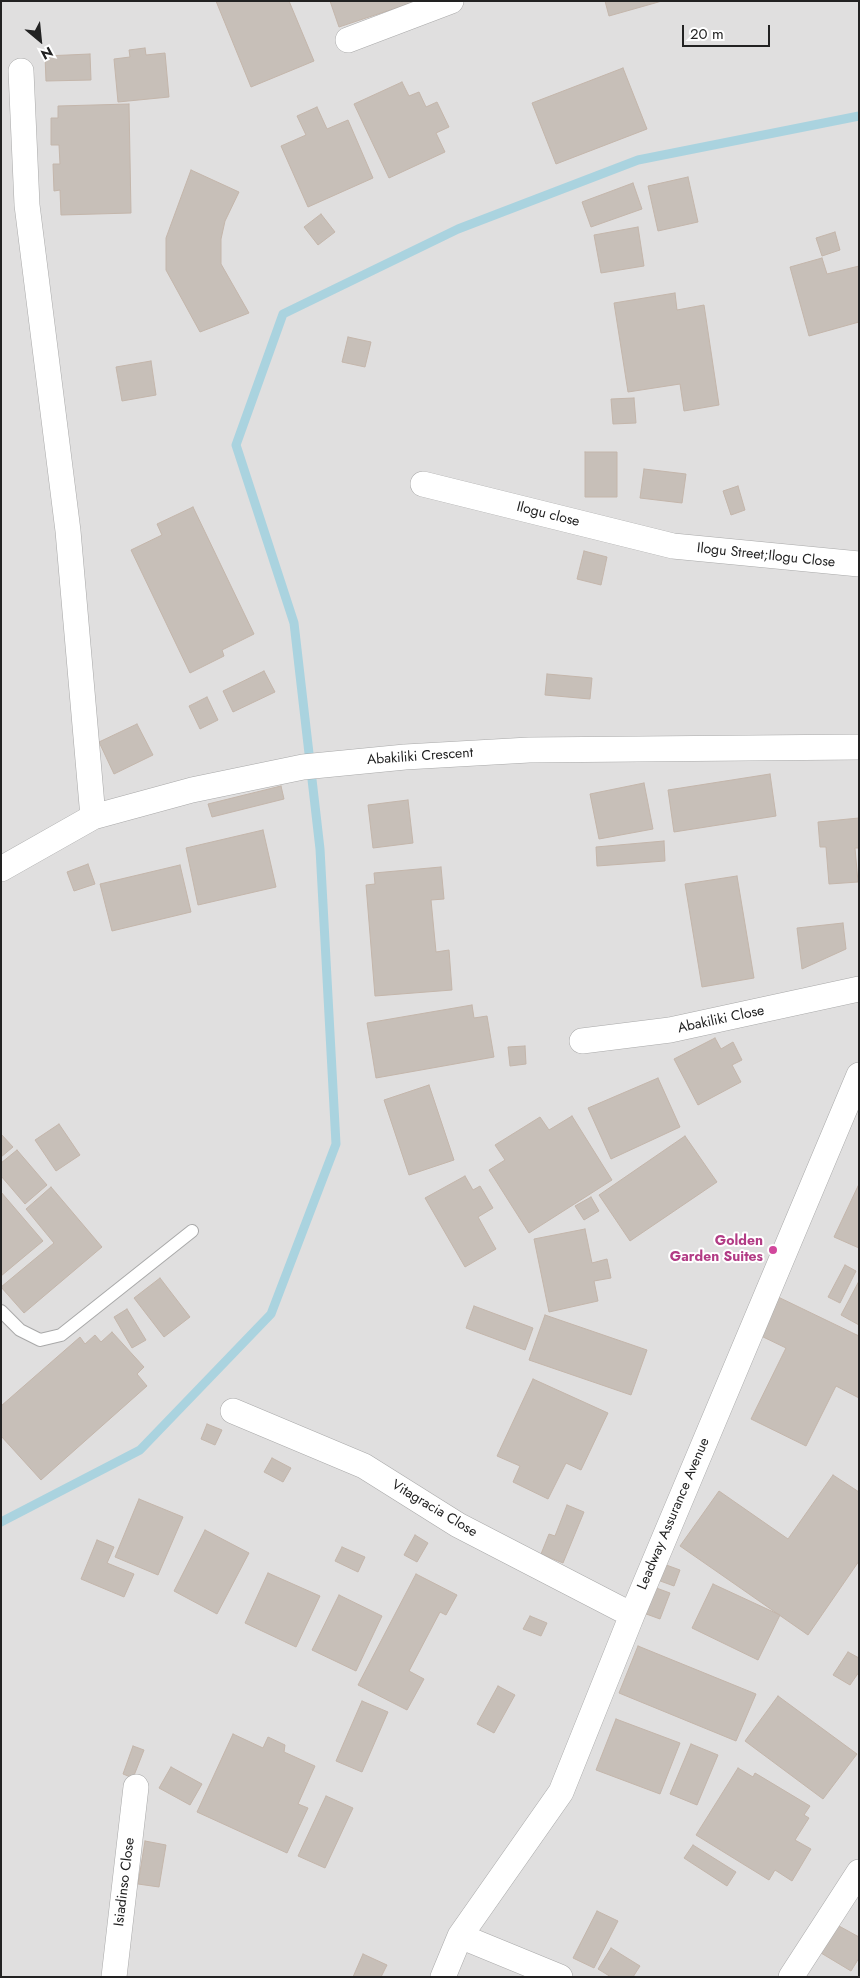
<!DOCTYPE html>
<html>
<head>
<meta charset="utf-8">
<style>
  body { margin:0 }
  #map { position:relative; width:860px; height:1978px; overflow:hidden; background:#f2efe9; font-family:Jost,sans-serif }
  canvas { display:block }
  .frame { position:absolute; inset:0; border:2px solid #222; pointer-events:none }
  .north { position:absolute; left:15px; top:15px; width:50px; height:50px; -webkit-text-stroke:4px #fff; paint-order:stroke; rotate:152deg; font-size:14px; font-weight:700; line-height:20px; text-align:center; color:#222 }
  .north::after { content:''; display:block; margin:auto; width:18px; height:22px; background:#222; clip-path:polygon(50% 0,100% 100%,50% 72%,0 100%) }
  .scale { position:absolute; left:682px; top:25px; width:88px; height:22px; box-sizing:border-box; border:2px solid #222; border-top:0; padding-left:6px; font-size:15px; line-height:18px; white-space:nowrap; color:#222; -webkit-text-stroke:4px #fff; paint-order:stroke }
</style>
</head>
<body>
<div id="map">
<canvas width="860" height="1978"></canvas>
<div class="frame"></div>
<div class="north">N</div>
<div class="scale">20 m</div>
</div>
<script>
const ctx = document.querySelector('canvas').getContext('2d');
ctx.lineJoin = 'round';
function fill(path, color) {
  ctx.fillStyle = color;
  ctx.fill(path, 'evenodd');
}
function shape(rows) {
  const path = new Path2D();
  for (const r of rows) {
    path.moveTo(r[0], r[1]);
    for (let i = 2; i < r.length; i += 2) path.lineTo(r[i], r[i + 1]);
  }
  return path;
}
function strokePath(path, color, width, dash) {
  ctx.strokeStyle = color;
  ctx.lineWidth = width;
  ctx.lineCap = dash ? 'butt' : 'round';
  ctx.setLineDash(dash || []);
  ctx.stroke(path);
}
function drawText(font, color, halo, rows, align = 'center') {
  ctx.font = font + ' Jost,sans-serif';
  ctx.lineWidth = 4;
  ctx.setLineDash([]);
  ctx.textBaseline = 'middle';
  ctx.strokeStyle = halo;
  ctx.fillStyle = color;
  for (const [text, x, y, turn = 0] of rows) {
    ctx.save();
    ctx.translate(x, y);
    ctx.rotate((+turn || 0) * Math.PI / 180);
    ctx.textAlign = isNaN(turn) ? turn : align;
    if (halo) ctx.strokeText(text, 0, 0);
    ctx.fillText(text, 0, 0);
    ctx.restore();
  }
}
fill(shape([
  [1,1,859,1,859,1977,1,1977]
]), '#e0dfdf');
strokePath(shape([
  [1,1522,140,1450,271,1314,336,1144,320,849,294,623,236,445,283,314,458,229,638,160,859,116]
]), '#aad3df', 9);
const building = shape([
  [216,1,289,1,314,61,251,87,216,1],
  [330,1,414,1,414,2,339,27,330,1],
  [605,1,662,1,609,16,605,1],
  [145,48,146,55,165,53,169,97,118,102,114,59,130,57,129,50,145,48],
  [90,54,91,80,46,81,45,56,90,54],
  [623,68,647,129,556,164,532,103,623,68],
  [402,82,409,96,419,92,426,107,437,102,449,127,436,133,445,152,389,178,354,104,402,82],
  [129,104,131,213,61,215,60,190,54,191,53,164,60,164,59,145,51,145,51,118,58,118,58,106,129,104],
  [317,107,327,129,348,120,373,178,308,207,281,146,306,135,297,116,317,107],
  [191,170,239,192,225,221,221,239,221,264,249,313,200,332,166,270,166,238,191,170],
  [688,177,698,222,658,231,648,186,688,177],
  [633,183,642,209,591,227,582,202,633,183],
  [321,214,335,232,318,245,304,227,321,214],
  [638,227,644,266,601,273,594,235,638,227],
  [835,232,840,250,822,256,816,238,835,232],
  [822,258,827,274,859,266,859,322,809,336,790,267,822,258],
  [675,293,677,310,704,305,719,405,684,411,680,384,628,392,614,303,675,293],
  [348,337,371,342,365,367,342,362,348,337],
  [151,361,156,395,122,401,116,367,151,361],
  [634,398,636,423,613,424,611,399,634,398],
  [585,452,617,452,617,497,585,497,585,452],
  [644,469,686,474,682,503,640,498,644,469],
  [738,486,745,510,731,515,723,491,738,486],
  [193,507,254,634,222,650,224,656,190,673,131,550,162,535,157,524,193,507],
  [584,551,607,557,601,585,577,579,584,551],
  [264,671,275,692,233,712,223,691,264,671],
  [547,674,592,678,590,699,545,695,547,674],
  [207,697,218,720,200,729,189,706,207,697],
  [137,724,153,755,114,774,99,742,137,724],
  [770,774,776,816,674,832,668,790,770,774],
  [644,783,653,829,599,839,590,794,644,783],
  [281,786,284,799,212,817,208,804,281,786],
  [408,800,413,843,373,848,368,805,408,800],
  [859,818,859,848,855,848,858,882,829,884,826,847,820,847,818,822,859,818],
  [263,830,276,887,198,905,186,848,263,830],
  [664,841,665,861,597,866,596,847,664,841],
  [88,864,95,884,74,891,67,872,88,864],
  [180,865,191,912,112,931,100,884,180,865],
  [441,867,444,899,431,900,436,952,449,950,452,990,375,996,366,885,375,884,374,873,441,867],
  [737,876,754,978,702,987,685,884,737,876],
  [843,923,846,949,802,969,797,928,843,923],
  [472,1005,474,1018,487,1016,494,1057,376,1078,367,1023,472,1005],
  [715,1038,721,1049,733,1042,742,1060,732,1065,741,1082,698,1105,674,1059,715,1038],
  [525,1046,526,1064,510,1066,508,1047,525,1046],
  [658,1078,680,1127,611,1159,588,1108,658,1078],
  [429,1085,454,1160,409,1175,384,1100,429,1085],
  [572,1116,612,1180,529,1233,489,1170,505,1160,495,1145,540,1117,549,1130,572,1116],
  [59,1124,80,1155,56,1171,35,1140,59,1124],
  [1,1134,13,1147,1,1157,1,1134],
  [685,1136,717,1182,630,1241,599,1195,685,1136],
  [17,1150,47,1185,25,1204,1,1176,1,1163,17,1150],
  [465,1176,473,1190,480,1186,493,1208,478,1217,496,1249,465,1267,425,1198,465,1176],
  [859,1184,859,1248,834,1237,859,1184],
  [51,1187,102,1247,24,1313,1,1287,54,1243,26,1209,51,1187],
  [1,1192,43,1241,1,1276,1,1192],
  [591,1197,599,1211,584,1220,575,1206,591,1197],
  [585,1229,592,1263,607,1259,611,1278,594,1281,598,1301,549,1312,534,1239,585,1229],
  [845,1265,856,1271,840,1303,828,1297,845,1265],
  [160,1278,190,1317,164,1337,134,1298,160,1278],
  [859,1281,859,1325,841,1315,859,1281],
  [776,1296,859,1336,859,1398,836,1386,806,1446,751,1419,786,1348,757,1334,776,1296],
  [474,1306,533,1328,525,1350,466,1328,474,1306],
  [127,1309,146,1340,132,1348,114,1317,127,1309],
  [545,1315,647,1350,631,1395,529,1360,545,1315],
  [112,1332,144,1367,137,1374,147,1386,41,1480,1,1436,1,1406,80,1337,85,1344,95,1335,101,1342,112,1332],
  [533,1379,608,1413,581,1470,566,1463,548,1499,513,1482,520,1466,497,1456,533,1379],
  [207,1424,222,1430,215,1445,201,1439,207,1424],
  [272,1458,291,1468,283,1482,264,1472,272,1458],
  [833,1475,859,1492,859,1561,808,1635,680,1546,719,1491,788,1539,833,1475],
  [139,1499,183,1517,158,1575,115,1557,139,1499],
  [567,1505,584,1512,563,1563,541,1554,549,1534,555,1536,567,1505],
  [205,1530,249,1553,217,1614,174,1591,205,1530],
  [415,1535,428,1543,417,1562,404,1555,415,1535],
  [97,1540,114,1547,107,1563,134,1574,124,1597,81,1579,97,1540],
  [342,1547,365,1557,358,1572,335,1561,342,1547],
  [658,1562,680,1570,674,1586,652,1578,658,1562],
  [268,1573,320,1596,296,1647,245,1623,268,1573],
  [416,1574,457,1595,446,1615,440,1612,409,1671,424,1679,407,1710,358,1685,416,1574],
  [713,1584,780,1615,758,1660,692,1628,713,1584],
  [648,1585,670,1593,660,1619,638,1611,648,1585],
  [339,1595,382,1616,356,1671,312,1650,339,1595],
  [530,1616,547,1623,541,1636,523,1629,530,1616],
  [638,1646,756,1694,736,1741,619,1693,638,1646],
  [848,1652,859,1658,859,1672,850,1685,833,1675,848,1652],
  [498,1686,515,1695,494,1733,477,1724,498,1686],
  [778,1696,857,1754,823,1799,745,1741,778,1696],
  [362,1701,388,1712,362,1772,336,1761,362,1701],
  [616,1719,680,1743,660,1794,596,1770,616,1719],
  [233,1734,263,1748,268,1737,285,1745,284,1752,315,1766,298,1804,308,1808,287,1853,197,1812,233,1734],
  [691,1744,718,1755,697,1805,670,1794,691,1744],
  [133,1746,144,1750,133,1778,123,1774,133,1746],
  [171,1767,202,1784,190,1805,159,1788,171,1767],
  [738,1768,753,1777,755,1773,810,1806,804,1815,809,1818,795,1840,811,1849,792,1881,775,1870,769,1880,696,1835,738,1768],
  [326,1796,353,1808,325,1868,298,1856,326,1796],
  [145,1841,166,1845,159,1887,138,1884,145,1841],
  [693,1845,736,1872,727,1886,684,1858,693,1845],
  [597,1911,618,1921,594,1968,573,1958,597,1911],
  [828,1920,859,1937,859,1958,851,1971,811,1947,828,1920],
  [611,1948,640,1966,633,1977,611,1977,598,1969,611,1948],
  [363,1954,387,1965,381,1977,353,1977,363,1954]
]);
fill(building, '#c7bfb8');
strokePath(building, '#c4b6ab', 1);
const lane = shape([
  [1,1311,20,1330,40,1340,61,1335,192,1231]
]);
const street = shape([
  [348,40,451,1],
  [21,71,27,205,68,531,93,817],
  [423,484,673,546,859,564],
  [1,869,93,817,192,790,303,767,405,757,529,750,859,747],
  [582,1041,670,1030,859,989],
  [233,1411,364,1466,458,1525,632,1615],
  [460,1936,560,1977],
  [114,1977,136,1787],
  [443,1977,460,1936,561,1792,632,1615,859,1075],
  [791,1977,859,1872]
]);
strokePath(lane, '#a9a9a9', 14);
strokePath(street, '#a9a9a9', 26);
strokePath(lane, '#fff', 12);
strokePath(street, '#fff', 25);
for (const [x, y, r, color] of [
  [773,1250,5,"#d1479c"]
]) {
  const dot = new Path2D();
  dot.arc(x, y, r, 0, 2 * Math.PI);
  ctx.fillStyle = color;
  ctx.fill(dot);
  strokePath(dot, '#fff', 2);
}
drawText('14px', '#222', '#fff', [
  ["Ilogu close",548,515,14],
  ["Ilogu Street;Ilogu Close",766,556,6],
  ["Abakiliki Crescent",420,757,-4],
  ["Abakiliki Close",721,1020,-12],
  ["Vitagracia Close",434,1509,31],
  ["Leadway Assurance Avenue",674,1514,-67],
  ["Isiadinso Close",125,1882,-83]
]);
drawText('bold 14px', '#b23c85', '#fff', [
  ["Golden",763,1242],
  ["Garden Suites",763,1258]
], 'right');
</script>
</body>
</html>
